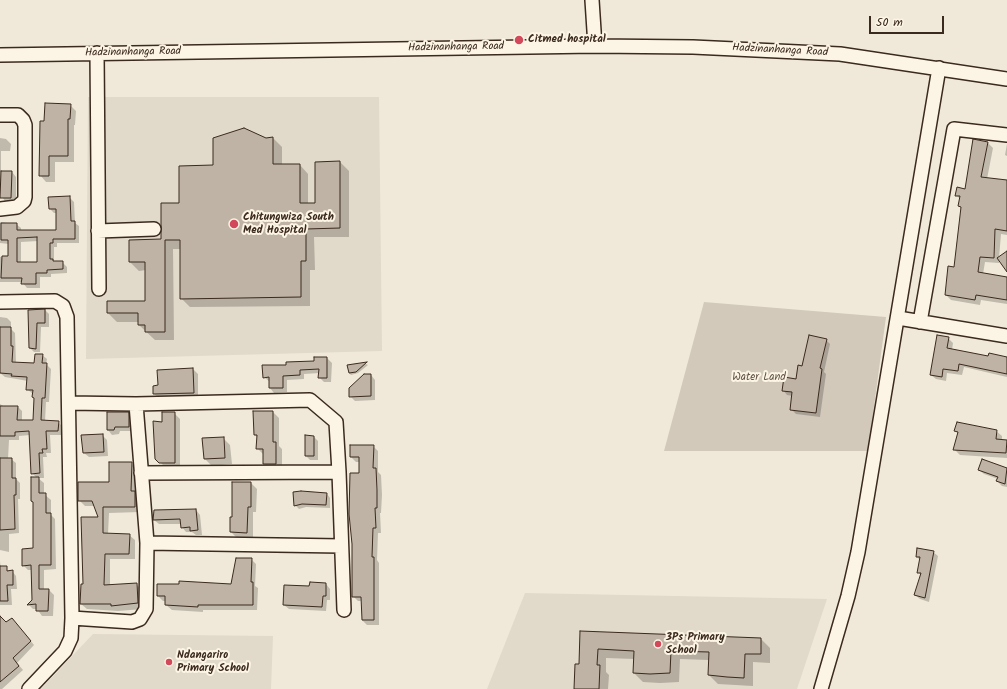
<!DOCTYPE html>
<html>
<head>
<meta charset="utf-8">
<style>
  body { margin:0 }
  #map { position:relative; width:1007px; height:689px; overflow:hidden; background:#f0e9d9; font-family:Kalam,sans-serif }
  canvas { display:block }
  .scale { position:absolute; left:869px; top:16px; width:75px; height:18px; box-sizing:border-box; border:2px solid #3b2a1e; border-top:0; padding-left:5px; font-size:12px; line-height:14px; white-space:nowrap; color:#3b2a1e; -webkit-text-stroke:3px #fcf5e5; paint-order:stroke }
</style>
</head>
<body>
<div id="map">
<canvas width="1007" height="689"></canvas>
<div class="scale">50 m</div>
</div>
<script>
const ctx = document.querySelector('canvas').getContext('2d');
ctx.lineJoin = 'round';
function fill(path, color) {
  ctx.fillStyle = color;
  ctx.fill(path, 'evenodd');
}
function shape(rows) {
  const path = new Path2D();
  for (const r of rows) {
    path.moveTo(r[0], r[1]);
    for (let i = 2; i < r.length; i += 2) path.lineTo(r[i], r[i + 1]);
  }
  return path;
}
function strokePath(path, color, width, dash) {
  ctx.strokeStyle = color;
  ctx.lineWidth = width;
  ctx.lineCap = dash ? 'butt' : 'round';
  ctx.setLineDash(dash || []);
  ctx.stroke(path);
}
function drawText(font, color, halo, rows, align = 'center') {
  ctx.font = font + ' Kalam,sans-serif';
  ctx.lineWidth = 4;
  ctx.setLineDash([]);
  ctx.textBaseline = 'middle';
  ctx.strokeStyle = halo;
  ctx.fillStyle = color;
  for (const [text, x, y, turn = 0] of rows) {
    ctx.save();
    ctx.translate(x, y);
    ctx.rotate((+turn || 0) * Math.PI / 180);
    ctx.textAlign = isNaN(turn) ? turn : align;
    if (halo) ctx.strokeText(text, 0, 0);
    ctx.fillText(text, 0, 0);
    ctx.restore();
  }
}
fill(shape([
  [88,97,379,97,382,351,86,359],
  [525,593,827,599,797,689,487,689],
  [93,634,273,636,271,689,41,689]
]), '#e1d9c9');
fill(shape([
  [704,302,886,317,868,451,664,451]
]), '#d2c9ba');
fill(shape([
  [70,105,76,111,75,125,74,125,74,162,55,162,55,182,46,182,40,175],
  [0,138,6,139,11,144,10,151,1,151,1,170,3,172,12,172,16,177,16,203,6,203,0,193],
  [273,138,282,147,282,165,300,165,308,174,308,204,316,204,340,162,349,171,349,237,314,237,315,270,310,270,310,306,190,307,181,298,181,249,173,249,174,340,155,340,139,325,139,322,117,322,108,313,146,302,146,270,139,271,130,262,162,240,180,204,214,166,266,139],
  [987,142,993,148,987,179,1007,180,1007,235,1001,234,999,258,1007,253,1007,269,999,259,999,263,985,262,983,274,1007,278,1007,304,981,300,980,305,951,300,946,295,955,268,962,208,959,206,960,199,956,195,966,190],
  [1007,144,1007,156,1005,155],
  [69,197,74,202,75,223,79,226,79,243,57,243,57,247,54,247,54,261,62,262,67,267,67,273,51,274,51,277,40,277,40,288,27,288,22,282,0,282,0,257,9,257,9,244,0,243,0,222,16,224,21,228,21,231,57,231,57,213,54,213,50,209],
  [38,241,38,263,21,263,21,242],
  [45,310,49,314,49,327,41,327,40,352,34,352,30,348,31,325],
  [0,317,7,318,11,322,11,329,15,333,16,364,35,364,42,355,47,359,46,364,51,369,49,402,46,402,45,421,58,422,63,427,62,435,50,435,51,453,46,453,47,457,43,457,44,478,38,478,44,483,44,494,51,500,51,515,55,519,56,569,44,570,44,590,49,590,54,595,53,616,42,616,37,609,33,609,29,605,33,601,32,570,28,570,23,565,34,549,37,478,32,473,30,435,19,436,19,440,9,440,8,459,11,459,16,463,16,479,20,483,20,499,18,499,19,533,9,534,9,552,0,550,0,404,5,407,18,407,22,411,22,421,34,421,35,399,33,394,27,389,28,381,5,377,0,373],
  [948,338,953,343,952,350,989,357,1007,358,1007,381,1007,377,964,367,962,375,947,373,946,381,936,379,931,375],
  [826,340,830,344,824,372,826,374,820,417,796,414,791,409,793,396,787,395,783,390,797,380,803,367],
  [315,358,327,358,332,363,331,382,324,382,319,377,320,373,304,374,304,379,287,380,287,392,274,393,270,388,270,382,264,377,287,366,315,362],
  [366,364,368,365,358,373,351,375,349,373,348,366],
  [193,369,198,374,198,397,159,398,154,394,159,386,158,371],
  [371,375,375,380,375,400,355,401,350,396],
  [273,412,279,418,279,446,282,449,282,470,270,470,264,464,264,455,257,448,258,438,255,435],
  [108,413,128,413,133,418,133,431,120,431,119,434,112,435,108,430],
  [174,413,180,419,180,468,166,468,156,458,163,423],
  [956,431,996,431,1002,436,1002,440,1007,441,1007,458,960,455,954,449,959,434],
  [102,435,107,440,108,456,89,457,84,453],
  [314,437,318,441,318,460,310,460,306,456],
  [223,438,230,445,232,464,212,466,205,459],
  [373,446,378,451,378,472,381,475,382,495,381,513,380,513,381,533,378,533,377,560,379,563,379,625,367,625,362,620,362,601,358,601,353,596,360,462,356,462,351,457],
  [982,460,1007,469,1007,487,1002,486,997,481,998,479,984,474,979,470],
  [131,463,137,469,136,495,140,498,140,512,109,513,108,534,129,535,135,540,135,559,110,559,110,586,136,584,142,590,143,609,118,611,87,609,81,604,100,518,95,506,85,506,79,500,110,483],
  [251,483,257,489,256,512,253,512,253,538,237,538,231,532,233,518],
  [327,494,330,498,330,508,306,507,299,509,295,505],
  [196,510,200,515,202,535,196,535,192,532,186,532,182,527,182,524,159,524,154,520],
  [933,552,938,556,929,602,920,599,915,595,921,575,918,572,920,560,917,557],
  [251,559,256,564,255,586,258,588,257,610,203,610,203,612,172,610,166,605,166,601,163,601,158,596,232,585],
  [0,561,1,572,12,571,16,576,17,589,11,589,12,605,0,605],
  [326,584,330,589,330,600,327,600,326,611,289,609,284,605,310,587],
  [0,617,6,624,16,623,34,645,17,663,23,670,2,689,0,689],
  [581,632,761,639,770,648,770,663,753,662,753,686,718,684,709,675,709,660,680,659,679,682,660,683,643,682,634,673,635,659,606,658,606,672,609,675,608,689,575,689,580,665]
]), '#0003');
const building = shape([
  [45,103,71,104,70,119,68,119,68,156,49,156,49,176,39,176,40,121,44,121,45,103],
  [244,128,266,138,273,137,273,164,300,164,300,203,315,203,315,162,340,161,340,228,306,229,306,261,301,261,301,297,180,299,180,240,165,240,165,332,145,332,145,325,138,325,138,313,107,313,107,301,145,301,145,262,129,262,129,240,161,239,161,203,179,203,179,166,213,165,213,138,244,128],
  [973,139,988,142,981,177,1007,180,1007,231,995,229,994,258,980,257,978,272,1007,277,1007,300,976,295,975,300,945,295,948,266,954,267,961,207,958,206,960,196,955,196,957,187,965,189,973,139],
  [1,171,12,171,11,198,0,198,1,171],
  [70,196,71,221,75,221,75,239,53,239,53,243,50,243,50,259,53,259,53,261,63,261,63,269,47,270,47,273,36,273,36,284,21,284,22,278,1,278,2,256,8,256,8,240,1,240,1,223,17,223,17,230,56,230,56,209,49,209,48,197,70,196],
  [37,237,37,262,17,262,17,238,37,237],
  [1007,251,1007,272,997,258,1007,251],
  [45,309,45,323,37,323,36,349,29,348,28,310,45,309],
  [0,327,11,327,11,346,13,346,12,362,34,363,35,354,43,354,42,363,47,363,45,398,42,398,41,420,59,421,58,431,46,431,47,449,42,449,43,453,39,453,40,473,31,474,29,431,15,432,15,436,0,436,0,406,18,406,17,420,33,420,34,398,32,397,33,390,26,390,27,377,11,376,12,374,0,373,0,327],
  [809,335,827,339,820,368,822,369,816,413,790,410,792,392,782,391,784,377,796,379,798,365,802,366,809,335],
  [937,335,949,337,947,348,988,356,989,353,1007,357,1007,374,959,364,958,371,943,369,942,377,930,375,937,335],
  [314,357,327,357,327,378,318,378,319,369,300,370,300,375,283,376,283,388,269,388,269,377,263,378,262,365,286,365,286,362,314,361,314,357],
  [367,362,356,372,349,373,347,365,367,362],
  [193,368,194,393,153,394,153,386,158,385,157,370,193,368],
  [364,374,371,374,371,396,349,397,349,388,364,374],
  [253,411,273,411,273,442,276,442,276,464,263,464,263,449,256,449,257,435,254,435,253,411],
  [107,412,129,412,129,427,115,427,114,430,107,430,107,412],
  [162,412,175,412,175,463,159,463,155,459,153,421,162,422,162,412],
  [957,422,997,430,996,439,1007,440,1006,453,953,450,958,432,954,431,957,422],
  [103,434,104,452,83,453,81,435,103,434],
  [305,435,314,436,314,456,305,456,305,435],
  [224,437,225,458,204,459,202,438,224,437],
  [350,445,374,445,373,468,376,468,377,490,377,508,375,508,376,528,373,528,372,557,374,557,374,620,362,620,361,597,352,597,352,544,349,514,350,473,359,473,359,457,350,457,350,445],
  [0,458,12,458,12,478,16,478,16,495,14,495,15,529,0,530,0,458],
  [982,459,1007,468,1005,484,996,481,998,477,978,470,982,459],
  [109,462,132,462,131,491,135,491,135,507,103,507,103,533,130,534,129,554,105,554,104,585,137,583,138,603,111,606,111,604,80,604,81,584,83,584,81,517,98,517,92,501,78,501,78,482,109,482,109,462],
  [31,477,39,477,39,493,46,493,46,513,51,513,51,565,39,565,39,589,49,589,48,611,36,611,36,604,27,605,32,600,31,565,22,566,22,549,33,548,33,502,31,501,31,477],
  [232,482,251,482,251,507,248,507,247,533,230,532,230,517,232,517,232,482],
  [301,491,327,493,326,505,302,504,294,506,293,492,301,491],
  [196,509,198,530,190,531,190,527,181,528,180,519,153,520,154,510,196,509],
  [917,548,934,551,925,598,914,595,921,573,917,573,920,557,916,557,917,548],
  [236,558,252,558,251,582,253,582,253,605,198,605,198,607,165,605,165,596,157,596,157,584,179,584,179,581,231,584,236,558],
  [0,566,7,566,7,571,13,570,13,585,7,585,8,601,0,601,0,566],
  [310,582,326,583,326,596,323,596,322,607,283,605,284,585,309,586,310,582],
  [0,616,6,622,12,618,31,641,13,658,19,666,0,682,0,616],
  [580,631,761,638,761,654,745,654,744,678,727,677,708,675,709,652,671,651,670,673,650,674,633,673,634,651,598,649,597,665,600,665,599,689,574,689,575,664,579,664,580,631]
]);
fill(building, '#beb3a4');
strokePath(building, '#3b2a1e', 1);
const minor = shape([
  [592,0,595,46],
  [97,53,99,289],
  [0,55,595,46,693,47,840,54,1007,79],
  [0,115,18,115,23,120,25,125,25,197,24,201,17,207,0,209],
  [98,231,154,229],
  [0,302,55,301,63,306,67,317,72,618,71,638,65,651,29,689],
  [898,318,1007,336],
  [920,322,954,129,1007,135],
  [69,403,136,404,310,400,336,422,339,472,344,610],
  [141,473,339,472],
  [147,543,341,546],
  [72,618,132,622,140,619,146,609,147,543,136,404],
  [821,689,848,596,858,552,939,68]
]);
strokePath(minor, '#3b2a1e', 16);
strokePath(minor, '#fcf5e5', 13);
for (const [x, y, r, color] of [
  [519,40,5,"#d1495b"],
  [234,224,5,"#d1495b"],
  [658,644,4,"#d1495b"],
  [169,662,4,"#d1495b"]
]) {
  const dot = new Path2D();
  dot.arc(x, y, r, 0, 2 * Math.PI);
  ctx.fillStyle = color;
  ctx.fill(dot);
  strokePath(dot, '#fcf5e5', 1.5);
}
drawText('bold 11px', '#3b2a1e', '#fcf5e5', [
  ["Citmed hospital",528,40],
  ["Chitungwiza South",243,218],
  ["Med Hospital",243,231],
  ["3Ps Primary",666,638],
  ["School",666,651],
  ["Ndangariro",177,656],
  ["Primary School",177,669]
], 'left');
drawText('11px', '#3b2a1e', '#fcf5e5', [
  ["Hadzinanhanga Road",456,48,-1],
  ["Hadzinanhanga Road",780,51,3],
  ["Hadzinanhanga Road",133,53,-1]
]);
drawText('11px', '#615245', '#fcf5e5', [
  ["Water Land",759,378]
]);
</script>
</body>
</html>
